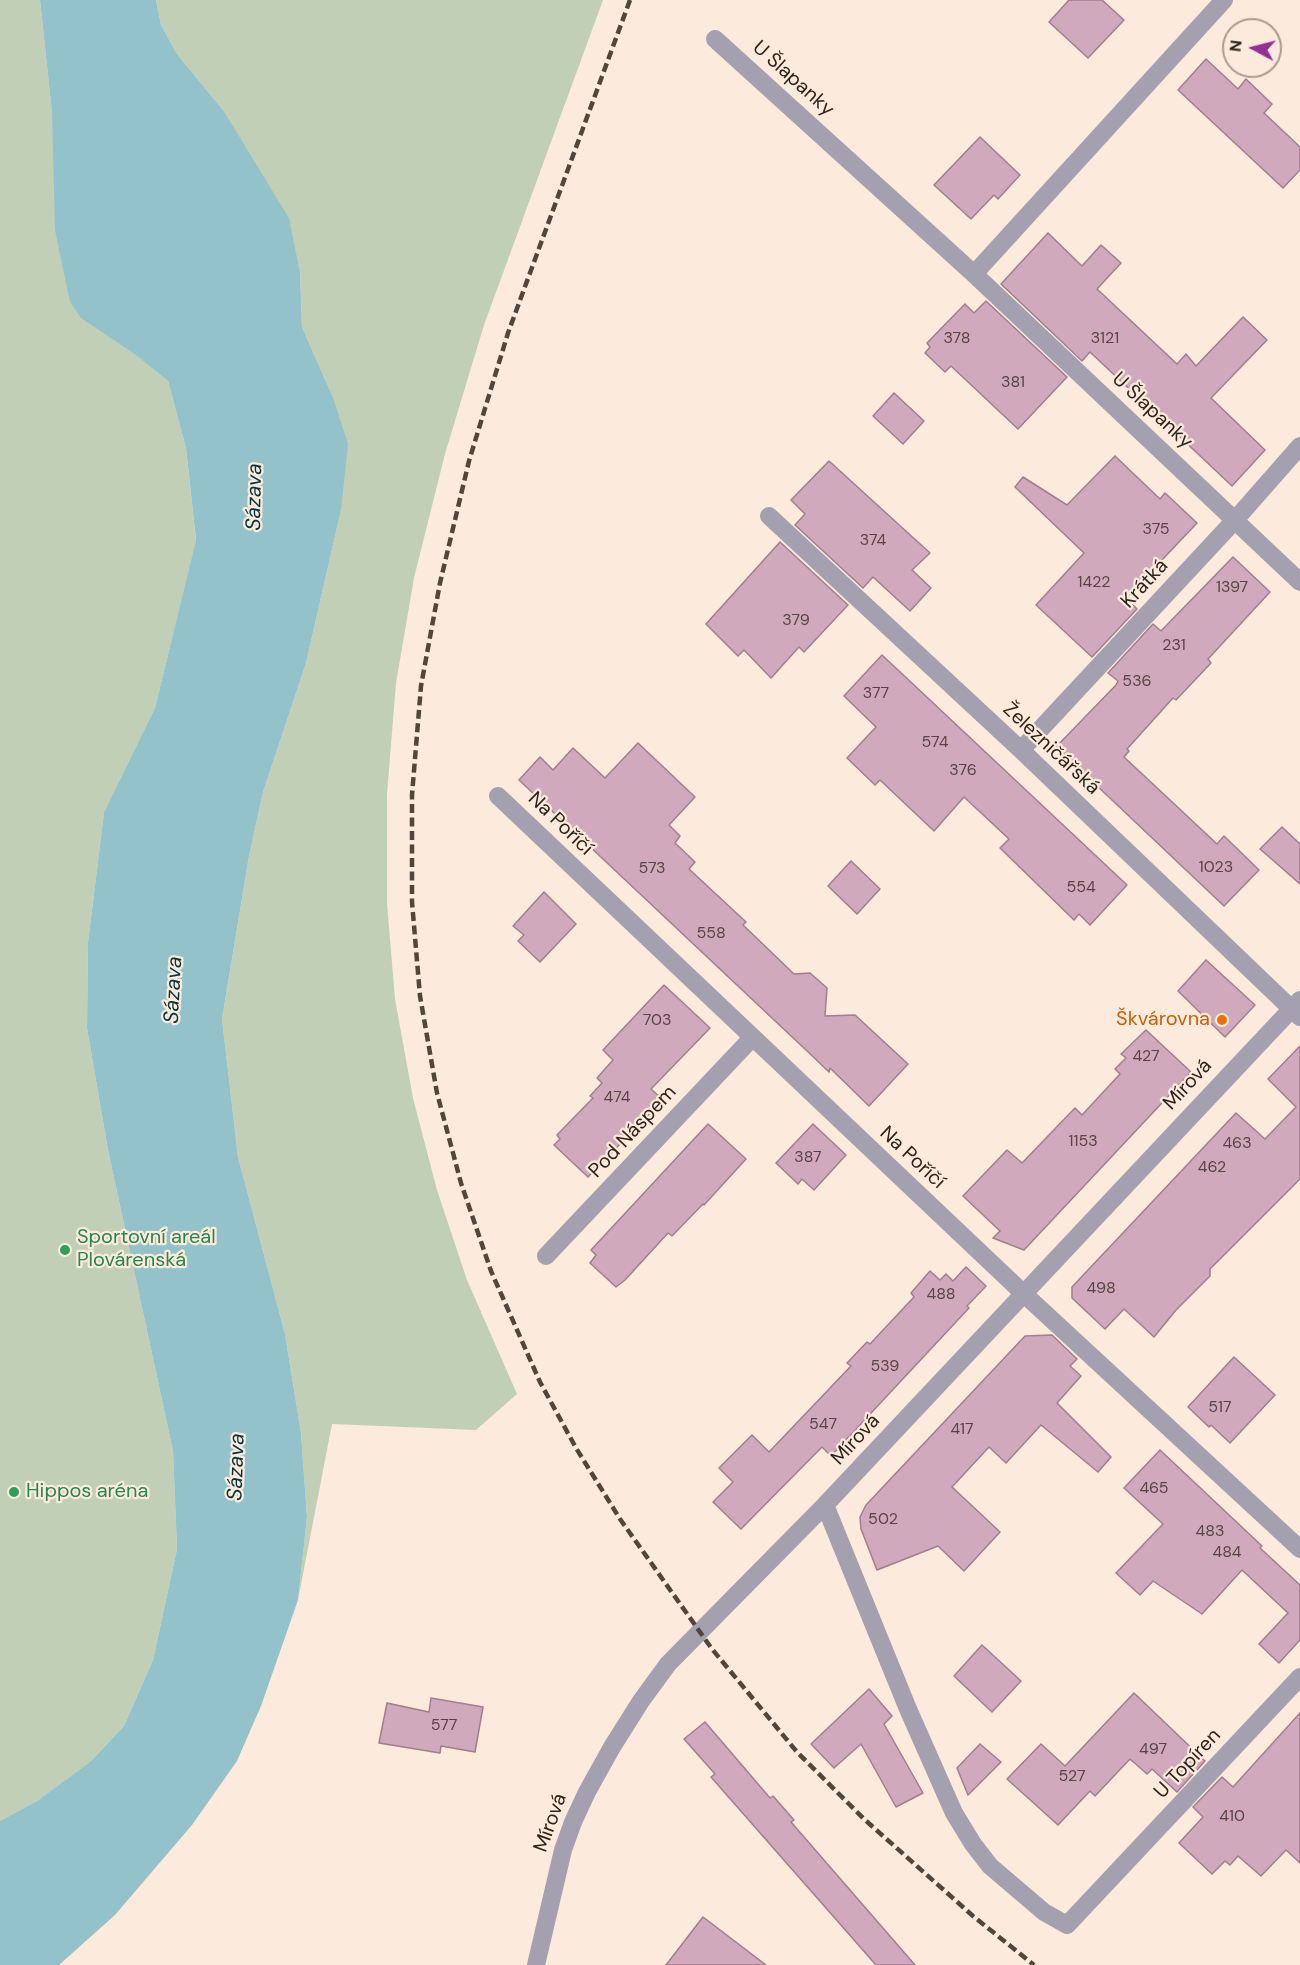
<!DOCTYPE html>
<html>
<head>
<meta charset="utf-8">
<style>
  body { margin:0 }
  #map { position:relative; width:1300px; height:1965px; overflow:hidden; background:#fcebdc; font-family:"DM Sans",sans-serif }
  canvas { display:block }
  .north { position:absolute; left:1222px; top:18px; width:60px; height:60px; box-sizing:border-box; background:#fcebdc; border:2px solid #aa9b8e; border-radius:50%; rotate:277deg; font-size:16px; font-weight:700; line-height:24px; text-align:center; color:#2e231a }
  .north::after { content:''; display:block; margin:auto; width:21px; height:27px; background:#942f94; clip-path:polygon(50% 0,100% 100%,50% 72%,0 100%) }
</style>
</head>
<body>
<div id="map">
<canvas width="1300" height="1965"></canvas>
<div class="north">N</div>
</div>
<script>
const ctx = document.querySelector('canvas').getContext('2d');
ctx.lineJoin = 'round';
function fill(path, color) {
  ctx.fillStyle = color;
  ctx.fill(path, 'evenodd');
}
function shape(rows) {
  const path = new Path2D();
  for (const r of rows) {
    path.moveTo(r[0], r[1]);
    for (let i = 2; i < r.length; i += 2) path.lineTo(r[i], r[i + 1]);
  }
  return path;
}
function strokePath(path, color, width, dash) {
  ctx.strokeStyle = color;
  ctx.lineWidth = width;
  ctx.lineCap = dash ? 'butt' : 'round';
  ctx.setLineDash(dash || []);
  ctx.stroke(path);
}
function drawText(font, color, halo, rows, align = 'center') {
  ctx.font = font + ' "DM Sans",sans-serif';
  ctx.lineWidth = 4.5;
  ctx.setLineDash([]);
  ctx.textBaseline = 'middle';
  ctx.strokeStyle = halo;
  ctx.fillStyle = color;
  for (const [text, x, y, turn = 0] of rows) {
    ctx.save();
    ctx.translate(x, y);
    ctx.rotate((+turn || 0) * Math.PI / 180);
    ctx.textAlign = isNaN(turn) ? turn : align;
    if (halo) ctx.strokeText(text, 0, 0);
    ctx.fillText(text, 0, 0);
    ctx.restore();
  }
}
fill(shape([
  [0,0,40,0,52,113,133,353,168,381,186,448,196,541,155,708,104,812,88,943,87,1028,108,1150,173,1451,177,1549,153,1660,124,1726,91,1761,37,1801,0,1821],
  [156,0,603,0,484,325,445,454,414,578,396,683,387,794,387,903,395,999,413,1098,437,1190,467,1280,517,1394,476,1430,332,1424,298,1600,307,1517,301,1433,285,1334,238,1157,222,1019,249,856,263,792,306,663,341,510,332,395,302,327,300,273,223,110,177,54,161,25]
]), '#c1cfb7');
fill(shape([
  [40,0,156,0,161,25,177,54,223,110,289,218,300,273,302,327,332,395,348,444,341,510,306,663,263,792,249,856,222,1019,238,1157,285,1334,301,1433,307,1517,298,1600,261,1706,237,1761,192,1825,115,1915,59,1965,0,1965,0,1821,37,1801,91,1761,124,1726,153,1660,177,1549,173,1451,108,1150,87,1028,88,943,104,812,155,708,196,540,186,448,168,381,133,353,81,318,70,302,55,230,52,113]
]), '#94c2ca');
const building = shape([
  [1069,0,1102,0,1124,20,1088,58,1049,22,1069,0],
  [1206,59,1238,89,1246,79,1272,104,1264,113,1300,147,1300,170,1283,188,1178,90,1206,59],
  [980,137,1020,175,998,199,994,195,971,219,934,185,980,137],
  [1048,233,1082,266,1101,245,1121,263,1097,289,1177,364,1186,354,1196,366,1243,317,1267,340,1211,398,1265,450,1232,486,1090,352,1082,361,1001,284,1048,233],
  [986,301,1067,377,1018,429,951,366,945,372,925,353,930,347,927,343,965,304,974,313,986,301],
  [894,393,924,421,903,444,873,416,894,393],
  [1115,456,1160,499,1165,493,1197,523,1126,598,1137,609,1092,657,1036,605,1084,553,1015,487,1023,477,1067,505,1115,456],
  [829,461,930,553,912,570,931,588,910,611,873,577,863,588,795,525,805,514,791,500,829,461],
  [780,542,848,605,804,652,799,647,771,678,744,650,738,656,706,624,780,542],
  [1233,557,1270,592,1208,659,1211,663,1176,700,1173,698,1127,749,1129,751,1124,757,1217,844,1224,836,1259,870,1224,906,1056,747,1116,685,1118,681,1108,673,1153,624,1161,631,1233,557],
  [882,655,1127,885,1090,925,1079,914,1074,920,1000,848,1009,839,964,797,934,831,880,780,875,785,847,758,876,727,844,696,882,655],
  [638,743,695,797,669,825,680,836,675,843,695,862,689,869,746,922,743,925,794,974,810,973,827,988,825,1016,855,1015,908,1064,869,1106,830,1068,829,1072,806,1050,519,780,540,757,553,770,573,748,605,778,638,743],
  [1282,827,1300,844,1300,884,1260,849,1282,827],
  [851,861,880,889,857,914,828,886,851,861],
  [544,892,576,924,540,962,518,941,524,935,513,926,544,892],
  [1206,960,1255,1005,1225,1037,1178,991,1206,960],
  [664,985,710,1028,651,1089,663,1100,588,1177,554,1145,560,1139,557,1135,593,1098,590,1096,602,1083,597,1078,613,1060,603,1050,664,985],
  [1146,1030,1191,1072,1024,1250,993,1238,1000,1231,963,1196,1007,1150,1022,1163,1075,1108,1082,1115,1120,1074,1115,1069,1126,1058,1121,1054,1146,1030],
  [1300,1046,1300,1179,1210,1269,1210,1276,1176,1310,1154,1337,1124,1309,1105,1329,1072,1298,1072,1287,1236,1113,1265,1139,1296,1107,1268,1079,1300,1046],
  [708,1124,746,1159,704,1205,703,1204,672,1236,668,1233,625,1280,616,1287,590,1263,596,1255,591,1250,708,1124],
  [813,1124,846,1155,814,1190,802,1179,798,1184,776,1163,813,1124],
  [966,1267,986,1286,967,1306,969,1308,831,1456,822,1447,741,1529,713,1502,733,1482,719,1468,752,1435,769,1452,851,1366,847,1363,867,1342,870,1344,914,1297,911,1293,930,1271,940,1280,946,1274,953,1281,966,1267],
  [1052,1335,1077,1359,1070,1366,1081,1376,1057,1403,1111,1457,1098,1472,1041,1425,1006,1463,989,1447,952,1487,1000,1532,964,1571,938,1546,877,1570,861,1529,860,1517,866,1505,1025,1336,1052,1335],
  [1234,1357,1275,1395,1230,1443,1211,1425,1209,1427,1188,1407,1234,1357],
  [1160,1450,1262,1546,1260,1548,1300,1585,1300,1640,1279,1663,1259,1644,1288,1613,1242,1570,1202,1614,1153,1581,1140,1595,1116,1573,1163,1524,1124,1488,1160,1450],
  [982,1645,1021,1681,992,1712,954,1676,982,1645],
  [869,1689,892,1716,884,1724,923,1793,896,1807,861,1744,834,1768,811,1744,869,1689],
  [1134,1693,1205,1761,1177,1792,1152,1769,1147,1774,1130,1759,1095,1796,1090,1791,1058,1825,1007,1779,1041,1744,1065,1766,1134,1693],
  [431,1698,483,1707,475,1752,441,1746,440,1753,379,1743,387,1703,429,1712,431,1698],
  [1300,1713,1300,1863,1286,1850,1261,1876,1238,1856,1230,1865,1225,1861,1212,1874,1179,1843,1203,1817,1193,1807,1222,1777,1233,1787,1300,1713],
  [705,1722,770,1798,773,1796,794,1820,791,1822,915,1965,876,1965,711,1777,715,1774,684,1739,705,1722],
  [980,1744,1001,1762,968,1795,957,1768,980,1744],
  [703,1917,766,1965,666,1965,703,1917]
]);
fill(building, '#d0aabc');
strokePath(building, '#9f7e8e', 1.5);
strokePath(shape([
  [715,39,974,274,1300,582],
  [974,274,1224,0],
  [769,516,1021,750,1300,1017],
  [1021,750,1235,520,1300,446],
  [498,796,1023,1293,1300,1549],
  [546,1256,752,1038],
  [825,1505,908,1709,954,1813,973,1844,990,1866,1044,1912,1067,1925,1300,1677],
  [536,1965,563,1850,573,1822,587,1792,612,1747,641,1701,668,1664,825,1505,1300,1000]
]), '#a4a0af', 18);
strokePath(shape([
  [630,0,508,333,469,461,440,583,421,686,412,795,412,902,420,996,437,1093,461,1183,491,1271,540,1382,576,1448,620,1519,712,1649,797,1752,864,1819,973,1916,1034,1965]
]), '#52463c', 4.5, [9, 4.5]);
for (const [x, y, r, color] of [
  [1222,1020,6,"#e8710a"],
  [65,1250,6,"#2e9e5b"],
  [14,1492,6,"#2e9e5b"]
]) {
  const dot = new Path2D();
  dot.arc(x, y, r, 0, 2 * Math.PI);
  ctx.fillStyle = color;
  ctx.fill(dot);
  strokePath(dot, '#fcebdc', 2);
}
drawText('16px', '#564542', null, [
  ["378",957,339],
  ["3121",1105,339],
  ["381",1013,383],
  ["375",1156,530],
  ["374",873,541],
  ["1422",1094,583],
  ["1397",1232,588],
  ["379",796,621],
  ["231",1174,646],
  ["536",1137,682],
  ["377",876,694],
  ["574",935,743],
  ["376",963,771],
  ["1023",1216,868],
  ["573",652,869],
  ["554",1081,888],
  ["558",711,934],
  ["703",657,1021],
  ["427",1146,1057],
  ["474",617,1098],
  ["1153",1083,1142],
  ["463",1237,1144],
  ["387",808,1158],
  ["462",1212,1168],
  ["498",1101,1289],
  ["488",941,1295],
  ["539",885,1367],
  ["517",1220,1408],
  ["547",823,1425],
  ["417",962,1430],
  ["465",1154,1489],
  ["502",883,1520],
  ["483",1210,1532],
  ["484",1227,1553],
  ["577",444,1726],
  ["497",1153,1750],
  ["527",1072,1777],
  ["410",1232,1817]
]);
drawText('20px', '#2e231a', '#fcebdc', [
  ["U Šlapanky",793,79,42],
  ["U Šlapanky",1152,411,43],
  ["Krátká",1145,584,-47],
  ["Železničářská",1051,749,43],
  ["Na Poříčí",560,824,44],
  ["Mírová",1188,1085,-47],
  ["Pod Náspem",633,1132,-47],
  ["Na Poříčí",912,1158,43],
  ["Mírová",856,1440,-47],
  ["U Topíren",1188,1764,-47],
  ["Mírová",551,1823,-70]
]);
drawText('20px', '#c56008', '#fcebdc', [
  ["Škvárovna",1210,1020]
], 'right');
drawText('20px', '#27864d', '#fcebdc', [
  ["Sportovní areál",77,1238],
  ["Plovárenská",77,1261],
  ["Hippos aréna",26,1492]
], 'left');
drawText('italic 21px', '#06343b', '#fcebdc', [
  ["Sázava",255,497,-89],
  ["Sázava",174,990,-87],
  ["Sázava",237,1467,-88]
]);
</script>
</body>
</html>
